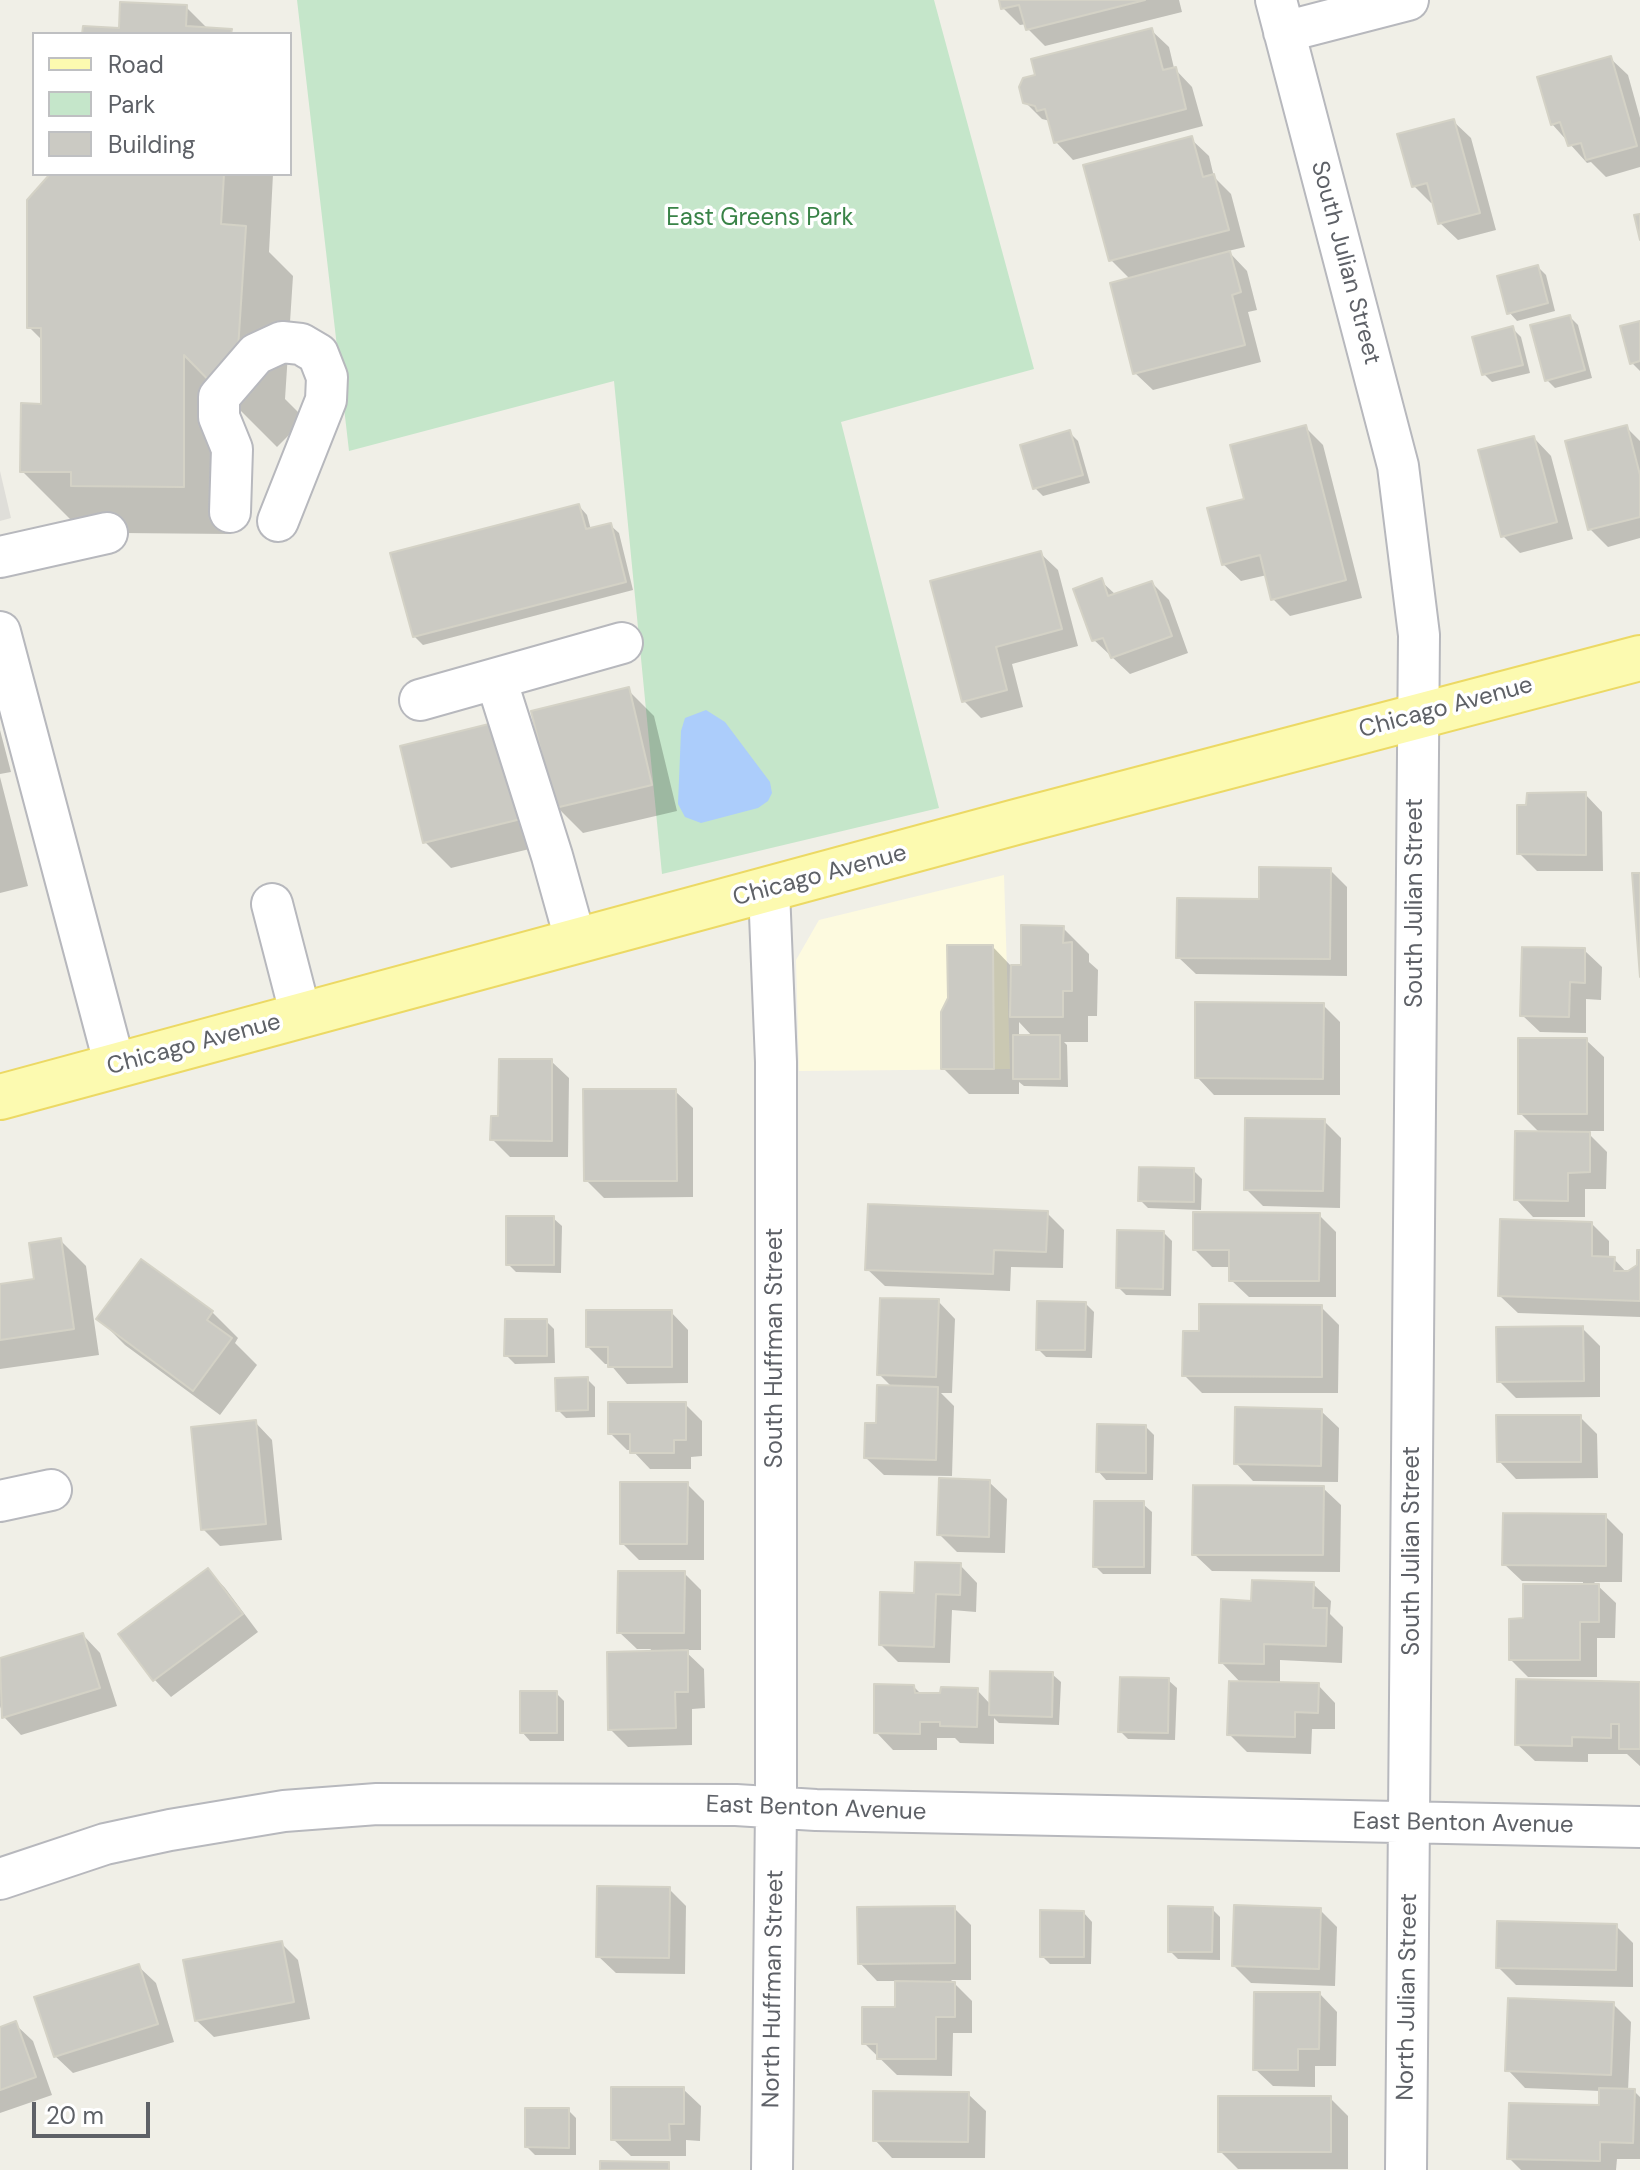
<!DOCTYPE html>
<html>
<head>
<meta charset="utf-8">
<style>
  body { margin:0 }
  #map { position:relative; width:1640px; height:2170px; overflow:hidden; background:#f0efe7; font-family:"DM Sans",sans-serif }
  canvas { display:block }
  .legend { position:absolute; left:32px; top:32px; width:260px; height:144px; box-sizing:border-box; background:#fff; border:2px solid #bfc0c2; margin:0; padding:10px 14px; list-style:none; font-size:24px; color:#5e6167 }
  .legend li { display:flex; align-items:center; gap:16px; height:40px }
  .legend b { width:40px; border:2px solid #bfc0c2 }
  .scale { position:absolute; left:32px; top:2102px; width:118px; height:36px; box-sizing:border-box; border:4px solid #5e6167; border-top:0; padding-left:10px; font-size:24px; line-height:28px; white-space:nowrap; color:#5e6167; -webkit-text-stroke:6px #fff; paint-order:stroke }
</style>
</head>
<body>
<div id="map">
<canvas width="1640" height="2170"></canvas>
<ul class="legend">
<li><b style="height:10px;background:#fcfab0"></b>Road</li>
<li><b style="height:22px;background:#c5e6ca"></b>Park</li>
<li><b style="height:22px;background:#cbcac3"></b>Building</li>
</ul>
<div class="scale">20 m</div>
</div>
<script>
const ctx = document.querySelector('canvas').getContext('2d');
ctx.lineJoin = 'round';
function fill(path, color) {
  ctx.fillStyle = color;
  ctx.fill(path, 'evenodd');
}
function shape(rows) {
  const path = new Path2D();
  for (const r of rows) {
    path.moveTo(r[0], r[1]);
    for (let i = 2; i < r.length; i += 2) path.lineTo(r[i], r[i + 1]);
  }
  return path;
}
function strokePath(path, color, width, dash) {
  ctx.strokeStyle = color;
  ctx.lineWidth = width;
  ctx.lineCap = dash ? 'butt' : 'round';
  ctx.setLineDash(dash || []);
  ctx.stroke(path);
}
function drawText(font, color, halo, rows, align = 'center') {
  ctx.font = font + ' "DM Sans",sans-serif';
  ctx.lineWidth = 7;
  ctx.setLineDash([]);
  ctx.textBaseline = 'middle';
  ctx.strokeStyle = halo;
  ctx.fillStyle = color;
  for (const [text, x, y, turn = 0] of rows) {
    ctx.save();
    ctx.translate(x, y);
    ctx.rotate((+turn || 0) * Math.PI / 180);
    ctx.textAlign = isNaN(turn) ? turn : align;
    if (halo) ctx.strokeText(text, 0, 0);
    ctx.fillText(text, 0, 0);
    ctx.restore();
  }
}
fill(shape([
  [1004,875,1010,1069,799,1071,796,960,819,920]
]), '#fdfadf');
fill(shape([
  [0,471,11,518,0,521]
]), '#dfded9');
fill(shape([
  [297,0,934,0,1034,369,841,422,939,808,662,874,614,381,349,451]
]), '#c5e6ca');
fill(shape([
  [706,710,725,722,770,782,772,793,768,801,758,808,701,823,685,817,678,804,681,731,685,718]
]), '#accdfb');
fill(shape([
  [1001,0,1179,0,1182,12,1045,46,1028,29,1027,24,1020,25,1003,8],
  [186,7,209,30,231,31,234,34,84,34,120,30],
  [1151,30,1169,47,1174,68,1192,87,1203,126,1073,160,1056,142,1050,121,1042,119,1025,102],
  [1610,58,1628,75,1640,118,1640,167,1606,177,1591,162,1587,163,1552,124],
  [1453,121,1471,138,1496,230,1458,240,1440,223,1435,202,1431,203,1414,186],
  [1191,139,1209,156,1214,177,1231,194,1245,247,1228,251,1247,271,1257,310,1248,312,1261,362,1153,390,1135,373,1130,279,1111,260],
  [52,174,273,174,269,252,293,276,285,399,305,419,277,447,231,401,231,534,121,533,107,519,70,519,22,471,43,406,43,341,29,327],
  [1538,267,1546,275,1555,311,1517,321,1509,312],
  [1570,317,1578,325,1592,378,1555,388,1547,380],
  [1640,323,1640,371,1632,363],
  [1513,329,1521,337,1530,373,1492,382,1484,374],
  [1626,427,1640,441,1640,538,1608,547,1590,529],
  [1306,428,1323,445,1362,598,1290,616,1273,599,1267,575,1241,581,1223,564,1246,500],
  [1070,433,1078,441,1090,483,1043,496,1035,488],
  [1534,438,1551,456,1573,539,1520,553,1503,536],
  [579,506,587,515,591,530,610,525,619,533,633,590,423,645,414,636],
  [1040,553,1058,570,1078,646,1012,664,1023,707,981,718,964,701],
  [1101,581,1116,595,1152,583,1169,600,1188,653,1130,674,1094,640],
  [628,690,654,716,677,811,583,833,557,807],
  [496,724,546,845,451,868,425,842],
  [0,730,11,772,0,774],
  [0,777,28,886,0,893],
  [1585,794,1602,812,1603,871,1537,871,1519,853],
  [1330,870,1347,887,1347,976,1196,974,1178,957],
  [1063,928,1089,954,1089,962,1098,970,1097,1016,1088,1016,1088,1042,1064,1042,1067,1045,1068,1087,1024,1086,1019,1082,1019,1094,969,1094,943,1068,993,947,1012,967,1023,967],
  [1019,1022,1033,1037,1019,1037],
  [1584,950,1602,967,1601,1000,1586,999,1586,1033,1540,1032,1522,1015],
  [1323,1005,1340,1022,1340,1095,1214,1095,1197,1077],
  [1586,1040,1604,1057,1604,1131,1586,1131,1607,1152,1606,1189,1585,1189,1585,1217,1533,1217,1516,1199,1540,1133,1520,1113],
  [551,1061,569,1078,568,1157,510,1157,492,1139,500,1118],
  [675,1091,693,1108,693,1197,604,1198,586,1180],
  [1324,1121,1341,1138,1340,1208,1263,1206,1246,1189],
  [1193,1170,1202,1179,1201,1210,1148,1208,1140,1200],
  [1047,1213,1064,1230,1063,1268,1011,1267,1010,1291,885,1286,867,1269],
  [1319,1215,1336,1232,1336,1297,1249,1297,1231,1280,1231,1267,1212,1267,1195,1250],
  [553,1218,562,1226,561,1273,516,1272,508,1264],
  [1592,1224,1609,1241,1609,1259,1614,1259,1628,1274,1639,1265,1640,1252,1640,1317,1518,1313,1500,1296],
  [1164,1233,1172,1241,1171,1296,1126,1295,1118,1287],
  [60,1240,86,1266,99,1355,0,1369,0,1286,37,1281],
  [938,1301,955,1319,952,1393,941,1393,954,1406,952,1476,884,1475,866,1458,892,1387,879,1374],
  [1086,1304,1094,1312,1092,1358,1046,1357,1038,1349],
  [1321,1307,1339,1325,1338,1393,1202,1393,1184,1375,1200,1333],
  [212,1312,238,1338,235,1343,257,1365,220,1415,125,1345,99,1319],
  [671,1312,688,1330,688,1383,627,1384,610,1364,605,1364,588,1347],
  [546,1321,554,1329,555,1363,515,1364,506,1355],
  [1582,1328,1600,1346,1600,1397,1516,1398,1499,1381],
  [587,1379,595,1387,595,1417,566,1418,558,1410],
  [685,1404,702,1421,702,1456,691,1457,691,1469,650,1469,632,1450,627,1450,610,1433],
  [1321,1411,1339,1428,1338,1482,1253,1481,1236,1463],
  [1580,1417,1597,1434,1598,1478,1516,1479,1499,1461],
  [255,1422,272,1440,282,1540,220,1546,203,1529],
  [1146,1427,1154,1435,1153,1480,1106,1480,1098,1471],
  [989,1482,1007,1499,1005,1553,957,1552,939,1534],
  [687,1484,704,1501,704,1560,639,1560,622,1543],
  [1323,1488,1341,1505,1340,1572,1212,1571,1194,1554],
  [1143,1504,1152,1512,1151,1574,1103,1574,1095,1566],
  [1605,1516,1623,1534,1622,1582,1594,1582,1616,1603,1615,1638,1597,1638,1597,1677,1528,1677,1511,1660,1525,1620,1583,1586,1583,1582,1522,1581,1504,1564],
  [960,1565,977,1583,976,1612,952,1610,950,1663,898,1662,881,1645,916,1595],
  [208,1570,225,1588,258,1632,171,1697,154,1679],
  [684,1573,701,1590,701,1650,684,1650,704,1669,705,1708,692,1709,692,1745,628,1747,610,1729,651,1649,637,1649,619,1632],
  [1313,1584,1331,1601,1330,1614,1343,1627,1342,1663,1280,1660,1280,1685,1318,1685,1335,1703,1335,1729,1312,1729,1311,1754,1247,1752,1230,1735,1242,1684,1221,1662],
  [83,1635,100,1653,117,1706,21,1735,4,1717,0,1706,0,1660],
  [1052,1674,1061,1682,1059,1725,999,1723,994,1718,994,1744,960,1743,955,1738,937,1738,937,1750,893,1750,876,1732,914,1687,922,1695,977,1690,991,1705],
  [1168,1680,1177,1688,1175,1740,1128,1739,1120,1731],
  [1640,1684,1640,1766,1627,1754,1588,1754,1588,1762,1535,1761,1517,1744],
  [556,1693,564,1701,564,1741,530,1741,522,1732],
  [669,1889,686,1906,685,1974,616,1973,598,1956],
  [954,1908,971,1925,971,1980,951,1980,972,2001,972,2033,953,2033,952,2076,897,2075,864,2043,897,2009,897,1981,877,1981,860,1963],
  [1212,1909,1220,1917,1220,1960,1178,1959,1170,1951],
  [1320,1910,1337,1927,1335,1986,1251,1983,1234,1966],
  [1084,1913,1092,1922,1091,1964,1050,1964,1042,1956],
  [1616,1926,1633,1943,1633,1987,1516,1985,1498,1967],
  [281,1943,298,1960,310,2019,214,2037,196,2020],
  [138,1966,156,1983,174,2042,73,2073,55,2056],
  [1320,1994,1337,2012,1336,2066,1315,2066,1315,2087,1273,2086,1255,2069],
  [1613,2004,1631,2022,1628,2091,1634,2091,1640,2097,1640,2159,1617,2159,1616,2170,1521,2170,1509,2158,1600,2107,1601,2091,1525,2088,1508,2070],
  [15,2024,33,2041,52,2095,0,2113,0,2029],
  [683,2089,701,2106,700,2141,686,2140,686,2156,631,2156,613,2139],
  [968,2094,986,2111,985,2158,892,2158,875,2140],
  [1330,2098,1348,2116,1348,2169,1238,2169,1220,2151],
  [568,2110,576,2118,576,2155,535,2155,527,2147]
]), '#0003');
const building = shape([
  [999,0,1145,0,1026,30,1019,5,1001,9,999,0],
  [120,2,187,5,186,26,232,29,231,34,82,34,83,26,119,28,120,2],
  [1152,28,1163,70,1176,67,1186,109,1054,143,1045,109,1037,111,1035,106,1023,103,1019,87,1023,78,1035,75,1031,59,1152,28],
  [1611,56,1637,146,1586,160,1581,143,1568,146,1560,122,1551,125,1537,77,1611,56],
  [1454,119,1480,213,1438,224,1427,183,1412,187,1397,134,1454,119],
  [1192,136,1203,177,1214,174,1229,230,1109,261,1083,165,1192,136],
  [50,174,224,174,221,224,246,226,238,349,228,400,184,355,184,487,71,486,71,472,20,472,21,403,41,404,41,328,27,328,27,200,50,174],
  [1640,214,1640,240,1634,215,1640,214],
  [1230,251,1241,292,1232,295,1245,345,1133,374,1110,283,1230,251],
  [1538,265,1548,303,1507,314,1497,276,1538,265],
  [1570,315,1585,370,1545,381,1530,325,1570,315],
  [1640,321,1640,361,1630,364,1620,326,1640,321],
  [1513,326,1523,365,1482,375,1472,337,1513,326],
  [1306,425,1346,580,1271,600,1260,555,1222,565,1207,508,1244,499,1230,445,1306,425],
  [1627,425,1640,475,1640,517,1588,530,1565,441,1627,425],
  [1070,430,1083,475,1033,489,1020,445,1070,430],
  [1534,436,1557,522,1501,537,1478,450,1534,436],
  [579,504,586,529,611,523,626,582,413,637,390,553,579,504],
  [1041,551,1062,629,996,647,1007,690,962,702,930,581,1041,551],
  [1102,578,1108,596,1152,581,1172,636,1111,658,1103,638,1092,641,1073,589,1102,578],
  [629,687,652,785,555,808,531,711,629,687],
  [497,722,521,819,423,843,400,746,497,722],
  [1586,792,1586,855,1517,854,1517,805,1526,805,1527,793,1586,792],
  [1259,867,1331,868,1330,959,1176,958,1177,898,1259,899,1259,867],
  [1632,873,1640,873,1640,977,1632,873],
  [1021,925,1064,926,1063,943,1072,942,1072,991,1063,991,1063,1017,1010,1017,1011,965,1021,965,1021,925],
  [947,945,993,945,994,1069,941,1069,941,1012,948,998,947,945],
  [1522,947,1585,948,1585,983,1570,982,1569,1017,1520,1016,1522,947],
  [1195,1002,1324,1003,1323,1079,1195,1078,1195,1002],
  [1013,1035,1060,1035,1060,1079,1013,1079,1013,1035],
  [1518,1038,1587,1038,1587,1114,1518,1114,1518,1038],
  [499,1059,552,1059,552,1141,490,1140,491,1116,498,1116,499,1059],
  [583,1089,676,1089,677,1181,584,1181,583,1089],
  [1245,1118,1325,1119,1323,1191,1244,1190,1245,1118],
  [1515,1131,1590,1132,1590,1172,1568,1173,1568,1201,1514,1200,1515,1131],
  [1139,1167,1194,1168,1194,1202,1138,1201,1139,1167],
  [868,1204,1048,1211,1046,1252,994,1250,993,1274,865,1270,868,1204],
  [1193,1212,1320,1213,1319,1281,1229,1281,1229,1250,1193,1250,1193,1212],
  [506,1216,554,1216,554,1265,506,1265,506,1216],
  [1500,1219,1592,1222,1592,1256,1615,1257,1614,1271,1628,1271,1637,1265,1637,1250,1640,1250,1640,1301,1498,1296,1500,1219],
  [1117,1230,1164,1231,1163,1289,1116,1288,1117,1230],
  [61,1238,74,1329,0,1340,0,1284,34,1279,29,1243,61,1238],
  [141,1259,213,1311,207,1320,232,1338,193,1391,96,1319,141,1259],
  [880,1298,939,1299,936,1377,877,1375,880,1298],
  [1037,1301,1086,1302,1085,1350,1036,1350,1037,1301],
  [1199,1304,1322,1305,1322,1377,1182,1376,1183,1331,1199,1331,1199,1304],
  [586,1310,672,1310,672,1367,608,1367,608,1347,586,1347,586,1310],
  [505,1319,547,1319,547,1356,504,1356,505,1319],
  [1583,1326,1584,1381,1497,1382,1496,1327,1583,1326],
  [588,1377,588,1410,556,1411,555,1378,588,1377],
  [877,1385,938,1387,936,1460,864,1458,865,1423,876,1423,877,1385],
  [608,1402,686,1402,686,1440,674,1440,674,1453,630,1453,630,1434,608,1434,608,1402],
  [1235,1407,1322,1409,1321,1466,1234,1464,1235,1407],
  [1496,1415,1581,1415,1581,1462,1497,1462,1496,1415],
  [256,1420,266,1524,201,1530,191,1427,256,1420],
  [1097,1424,1146,1425,1146,1473,1096,1472,1097,1424],
  [939,1478,990,1480,989,1537,937,1535,939,1478],
  [620,1482,688,1482,687,1544,620,1544,620,1482],
  [1193,1485,1324,1486,1323,1555,1192,1555,1193,1485],
  [1094,1501,1144,1501,1144,1567,1093,1567,1094,1501],
  [1503,1513,1606,1514,1606,1566,1502,1565,1503,1513],
  [915,1562,961,1563,960,1595,936,1594,934,1647,879,1645,880,1592,914,1593,915,1562],
  [208,1568,243,1614,153,1681,118,1634,208,1568],
  [618,1571,685,1571,684,1633,617,1633,618,1571],
  [1252,1580,1314,1582,1313,1608,1327,1608,1326,1646,1264,1644,1264,1664,1219,1663,1221,1599,1251,1601,1252,1580],
  [1523,1584,1599,1584,1599,1622,1580,1622,1580,1660,1509,1660,1509,1619,1523,1618,1523,1584],
  [83,1633,100,1688,2,1718,0,1658,83,1633],
  [688,1650,688,1692,675,1692,676,1728,608,1730,607,1652,688,1650],
  [990,1671,1053,1672,1052,1717,989,1715,990,1671],
  [1120,1677,1169,1678,1168,1733,1118,1732,1120,1677],
  [1516,1679,1640,1682,1640,1749,1619,1749,1619,1724,1611,1724,1611,1738,1572,1737,1572,1746,1515,1745,1516,1679],
  [1229,1681,1319,1683,1318,1713,1295,1712,1295,1737,1227,1735,1229,1681],
  [874,1684,914,1685,915,1693,940,1693,941,1687,978,1688,977,1727,940,1726,940,1722,920,1722,920,1734,874,1733,874,1684],
  [520,1691,557,1691,557,1733,520,1733,520,1691],
  [597,1886,670,1887,669,1958,596,1957,597,1886],
  [1234,1905,1321,1908,1319,1969,1232,1966,1234,1905],
  [955,1906,955,1963,858,1964,857,1907,955,1906],
  [1168,1906,1213,1907,1212,1952,1168,1952,1168,1906],
  [1040,1910,1084,1911,1084,1957,1040,1957,1040,1910],
  [1497,1921,1617,1924,1616,1970,1496,1968,1497,1921],
  [282,1941,294,2002,195,2021,183,1960,282,1941],
  [139,1964,158,2024,54,2057,34,1997,139,1964],
  [895,1981,955,1982,955,2017,936,2017,936,2059,877,2059,877,2044,862,2044,862,2007,895,2007,895,1981],
  [1254,1992,1320,1992,1319,2049,1298,2049,1298,2070,1253,2070,1254,1992],
  [1508,1998,1614,2002,1611,2075,1505,2071,1508,1998],
  [16,2021,36,2077,0,2090,0,2027,16,2021],
  [611,2087,684,2087,684,2124,669,2124,670,2140,611,2140,611,2087],
  [1599,2088,1635,2089,1633,2143,1600,2142,1600,2161,1507,2159,1509,2103,1599,2105,1599,2088],
  [873,2091,969,2092,968,2142,873,2141,873,2091],
  [1218,2096,1331,2096,1331,2152,1218,2152,1218,2096],
  [525,2108,569,2108,569,2148,525,2147,525,2108],
  [600,2161,669,2162,669,2170,600,2170,600,2161]
]);
fill(building, '#cbcac3');
strokePath(building, '#d4d2c6', 2);
const minor = shape([
  [1276,0,1398,466,1419,635,1406,2170],
  [1284,32,1408,0],
  [230,512,232,449,219,417,219,397,256,354,282,342,301,344,318,354,327,377,326,400,278,521],
  [0,557,107,533],
  [0,632,115,1066],
  [496,679,552,856,576,942],
  [420,700,622,643],
  [769,890,776,1062,776,1807,772,2170],
  [272,904,301,1016],
  [0,1501,51,1490],
  [0,1879,105,1844,170,1830,284,1811,377,1804,736,1805,816,1810,1640,1827]
]);
const major = shape([
  [0,1097,1016,822,1640,658]
]);
strokePath(minor, '#b7b8bd', 44);
strokePath(major, '#ecd964', 48);
strokePath(minor, '#fff', 40);
strokePath(major, '#fcfab0', 44);
drawText('24px', '#398347', '#fff', [
  ["East Greens Park",760,219]
]);
drawText('24px', '#5e6167', '#fff', [
  ["South Julian Street",1345,263,75],
  ["Chicago Avenue",1446,708,-15],
  ["Chicago Avenue",820,876,-15],
  ["South Julian Street",1416,903,-90],
  ["Chicago Avenue",194,1045,-15],
  ["South Huffman Street",776,1348,-90],
  ["South Julian Street",1413,1551,-90],
  ["East Benton Avenue",816,1809,2],
  ["East Benton Avenue",1463,1824,1],
  ["North Huffman Street",774,1989,-89],
  ["North Julian Street",1408,1997,-89]
]);
</script>
</body>
</html>
